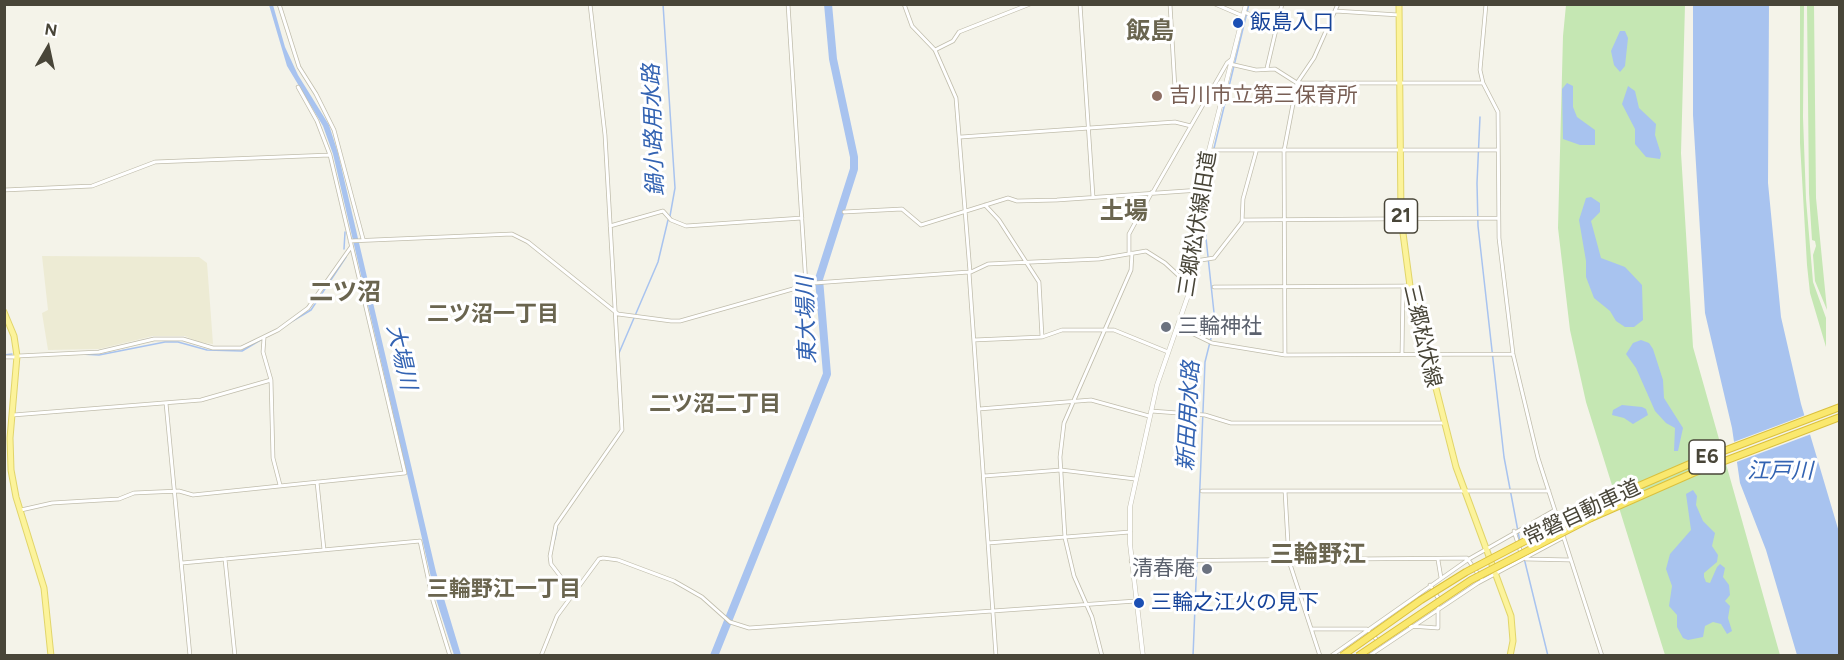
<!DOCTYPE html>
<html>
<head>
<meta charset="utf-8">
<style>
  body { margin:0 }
  #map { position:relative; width:1844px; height:660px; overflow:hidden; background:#f4f3e9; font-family:Figtree,sans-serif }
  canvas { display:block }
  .frame { position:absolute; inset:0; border:6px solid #484538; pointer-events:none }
  .north { position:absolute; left:18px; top:18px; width:60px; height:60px; -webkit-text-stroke:4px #fff; paint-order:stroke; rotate:9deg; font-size:16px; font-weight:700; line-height:24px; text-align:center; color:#484538 }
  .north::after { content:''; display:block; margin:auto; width:21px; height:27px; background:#484538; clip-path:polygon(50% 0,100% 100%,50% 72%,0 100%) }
</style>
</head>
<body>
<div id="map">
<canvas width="1844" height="660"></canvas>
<div class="frame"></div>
<div class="north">N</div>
</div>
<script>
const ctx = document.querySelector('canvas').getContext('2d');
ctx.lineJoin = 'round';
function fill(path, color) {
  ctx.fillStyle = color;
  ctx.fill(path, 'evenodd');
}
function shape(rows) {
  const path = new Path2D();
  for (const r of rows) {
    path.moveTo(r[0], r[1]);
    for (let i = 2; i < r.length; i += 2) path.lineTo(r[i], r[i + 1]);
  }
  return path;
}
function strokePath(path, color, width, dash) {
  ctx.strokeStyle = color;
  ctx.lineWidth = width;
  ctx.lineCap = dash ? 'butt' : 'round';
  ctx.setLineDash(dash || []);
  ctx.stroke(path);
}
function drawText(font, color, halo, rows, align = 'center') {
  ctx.font = font + ' Figtree,"Noto Sans JP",sans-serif';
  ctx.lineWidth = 6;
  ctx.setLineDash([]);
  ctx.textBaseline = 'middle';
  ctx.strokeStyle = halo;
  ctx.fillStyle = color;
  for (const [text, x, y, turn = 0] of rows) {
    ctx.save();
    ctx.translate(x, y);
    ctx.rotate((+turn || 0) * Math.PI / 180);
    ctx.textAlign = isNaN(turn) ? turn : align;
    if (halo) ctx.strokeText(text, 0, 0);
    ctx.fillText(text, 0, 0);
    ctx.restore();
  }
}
fill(shape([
  [42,256,199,257,207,263,213,344,198,342,185,336,153,336,99,349,48,350,42,313,48,310]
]), '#edebd4');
fill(shape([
  [1566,5,1685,5,1681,153,1693,347,1780,655,1665,655,1586,402,1570,330,1558,228,1563,36],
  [1800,5,1804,5,1803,117,1806,199,1813,282,1826,318,1826,347,1810,293,1807,265,1800,143],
  [1807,5,1814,5,1816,198,1827,310,1815,281,1813,255,1816,246,1815,241,1812,240,1809,193]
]), '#c5e7b3');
fill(shape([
  [269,5,273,5,285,47,298,75,329,125,338,153,436,572,461,655,454,655,436,599,333,154,323,126,287,66],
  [1693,5,1769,5,1768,183,1781,317,1801,404,1839,532,1839,655,1797,655,1766,550,1740,483,1732,428,1705,313,1693,115],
  [1620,31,1625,31,1628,38,1625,66,1620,72,1614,65,1611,51],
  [1567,83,1573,86,1573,107,1577,117,1595,130,1595,145,1580,145,1563,139,1562,89],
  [1628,86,1635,91,1639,108,1656,124,1655,135,1661,154,1660,159,1646,157,1635,144,1635,129,1622,104],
  [1591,197,1600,203,1600,212,1591,221,1601,258,1625,267,1642,285,1643,320,1634,327,1625,327,1616,321,1610,311,1594,298,1586,277,1586,261,1579,220,1586,198],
  [1641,340,1649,343,1653,349,1663,380,1664,398,1683,428,1678,451,1674,451,1675,428,1666,423,1655,411,1636,368,1626,354,1633,343],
  [1622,405,1642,407,1646,409,1648,415,1633,424,1624,418,1612,415,1613,410],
  [1693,490,1697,496,1696,505,1703,521,1715,533,1712,546,1718,555,1717,562,1704,573,1704,577,1706,582,1710,583,1717,567,1720,564,1725,568,1723,577,1729,585,1730,595,1725,601,1730,606,1728,618,1732,631,1727,634,1721,624,1713,622,1705,626,1703,637,1688,640,1683,638,1677,627,1677,615,1669,606,1672,586,1666,569,1670,554,1691,530,1686,494]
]), '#a8c3ef');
fill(shape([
  [1808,414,1814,433,1734,463,1731,443]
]), '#f4f3e9');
strokePath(shape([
  [663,4,675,188,670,216],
  [1480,117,1477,183,1478,226,1504,457,1520,542],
  [344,249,345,232],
  [619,353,658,262,668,220],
  [81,354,99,355,165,342,178,342,207,350,242,351,311,310,346,257],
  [4,355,12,354],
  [555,539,557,528],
  [1524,558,1548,656],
  [1193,656,1205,362,1215,322,1203,210,1208,173,1249,4]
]), '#a8c3ef', 1.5);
strokePath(shape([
  [714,656,827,374,819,279,854,169,854,157,833,59,828,4]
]), '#a8c3ef', 8);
const minor = shape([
  [279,4,299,67,316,94,334,130,363,239],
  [788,4,806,285],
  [904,4,912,26,935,50,956,98,970,272],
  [1080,4,1093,197],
  [1170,4,1175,89],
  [1215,4,1243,16],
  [1338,4,1314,58,1297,83,1482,83],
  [1486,4,1480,70,1483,83,1498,112,1499,238,1513,354,1538,458,1602,656],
  [1335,11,1399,15],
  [1244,12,1277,25],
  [935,50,953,41,959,32,1030,4],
  [1230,64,1256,70,1275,69,1297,83,1284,151,1285,355],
  [1267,68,1282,4],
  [961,137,1175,122,1191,126],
  [1209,150,1498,150],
  [4,190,92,186,155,162,330,155],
  [1153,192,1227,63,1232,59],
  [985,205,999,220,1039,282,1042,337],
  [844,212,902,209,921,225,1008,198,1017,201,1057,200,1200,190],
  [1244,220,1498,218],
  [610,226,663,211,671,220,686,226,802,218],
  [350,241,512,234,528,242,618,314,671,321,680,321,814,283,969,272,996,656],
  [1129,253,1129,234,1152,192],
  [1195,261,1214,258,1242,222,1243,199,1256,152],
  [971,272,988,264,1099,259,1146,251,1165,263,1191,287],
  [1214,287,1410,286],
  [1179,327,1212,343,1285,355,1513,354],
  [264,338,263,352,271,380],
  [974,340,1042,337,1062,330,1114,330,1168,352],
  [1402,354,1403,287],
  [18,356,99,352,154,339,183,339,213,348,241,348,278,330,308,308,351,247],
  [4,357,17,357],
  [166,403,190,656],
  [979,409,1091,400,1149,416],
  [1151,411,1205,415,1231,423,1443,423],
  [13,415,201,400,271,380,273,458,280,485],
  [984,476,1061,470,1135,479],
  [317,482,324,550],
  [1202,491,1549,491],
  [1285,491,1289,561,1320,656],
  [21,510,52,503,119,499,134,493,179,491,193,495,405,473,330,155,317,121,298,87],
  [1514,531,1521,553],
  [988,543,1130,532],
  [225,559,235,656],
  [1526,559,1571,560],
  [1438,560,1441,578],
  [1131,561,1467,558,1482,580],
  [182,563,420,541,433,601,450,656],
  [1430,585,1440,601],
  [574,594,551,564,550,556,556,525,622,430,605,135,590,4],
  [1410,626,1438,628,1438,607],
  [1311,629,1367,629,1378,641],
  [541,656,557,616,599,559,603,558,618,560,674,581,702,597,730,622,749,628,1136,601],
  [1102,656,1092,617,1074,576,1065,538,1060,457,1064,423,1131,270,1132,253],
  [1331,656,1469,559,1555,510],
  [1369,656,1478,583,1564,537]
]);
const tertiary = shape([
  [1143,656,1130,544,1130,507,1157,385,1191,287,1202,178,1246,4]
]);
const primary = shape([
  [1399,4,1401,218,1410,286,1456,467,1511,616,1513,641,1510,656],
  [4,312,14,336,17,356,10,438,11,470,16,497,44,588,51,656]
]);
const motorway = shape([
  [1588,508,1692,463,1840,407],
  [1591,518,1693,473,1840,417]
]);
strokePath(minor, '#c0bdac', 4.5);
strokePath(tertiary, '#c0bdac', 5);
strokePath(primary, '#e1d56a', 7);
strokePath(motorway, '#dac03e', 8);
strokePath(minor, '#fff', 3);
strokePath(tertiary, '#fff', 4);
strokePath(primary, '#fcf39b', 5);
strokePath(motorway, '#fae86e', 6);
const motorwayBridge = shape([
  [1342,656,1421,600,1466,572,1588,508],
  [1358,656,1471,580,1591,518]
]);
strokePath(motorwayBridge, '#dac03e', 8, []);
strokePath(motorwayBridge, '#fae86e', 6);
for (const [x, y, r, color] of [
  [1238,23,6,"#1a4fb4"],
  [1157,96,6,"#8d6e63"],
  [1166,327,6,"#6b7280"],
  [1207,569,6,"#6b7280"],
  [1139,603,6,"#1a4fb4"]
]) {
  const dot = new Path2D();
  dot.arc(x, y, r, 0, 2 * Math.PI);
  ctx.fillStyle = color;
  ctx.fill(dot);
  strokePath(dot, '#fff', 2);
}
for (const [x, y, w] of [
  [1401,216,33],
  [1707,457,36]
]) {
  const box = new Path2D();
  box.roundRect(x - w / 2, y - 17, w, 34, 4.5);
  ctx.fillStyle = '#fff';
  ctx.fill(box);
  strokePath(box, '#484538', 1.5);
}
drawText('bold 20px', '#484538', null, [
  ["21",1401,216],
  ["E6",1707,457]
]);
drawText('21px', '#164399', '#fff', [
  ["飯島入口",1250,23],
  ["三輪之江火の見下",1151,603]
], 'left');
drawText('21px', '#785e54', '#fff', [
  ["吉川市立第三保育所",1169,96]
], 'left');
drawText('21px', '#484538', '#fff', [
  ["三郷松伏線旧道",1198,224,-81],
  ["三郷松伏線",1422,336,77],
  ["常磐自動車道",1582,513,-25]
]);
drawText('21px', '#5b616d', '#fff', [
  ["三輪神社",1178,327],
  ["清春庵",1195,569,"right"]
], 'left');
drawText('italic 22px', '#3363b2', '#fff', [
  ["鍋小路用水路",654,130,-92],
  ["東大場川",807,320,-92],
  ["大場川",401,357,77],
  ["新田用水路",1189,416,-87],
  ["江戸川",1780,472]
]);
drawText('bold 22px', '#6a654f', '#fff', [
  ["二ツ沼一丁目",493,315],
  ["二ツ沼二丁目",715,405],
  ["三輪野江一丁目",504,590]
]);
drawText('bold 24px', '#6a654f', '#fff', [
  ["飯島",1150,32],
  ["土場",1124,212],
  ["二ツ沼",345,293],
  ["三輪野江",1318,555]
]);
</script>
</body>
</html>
